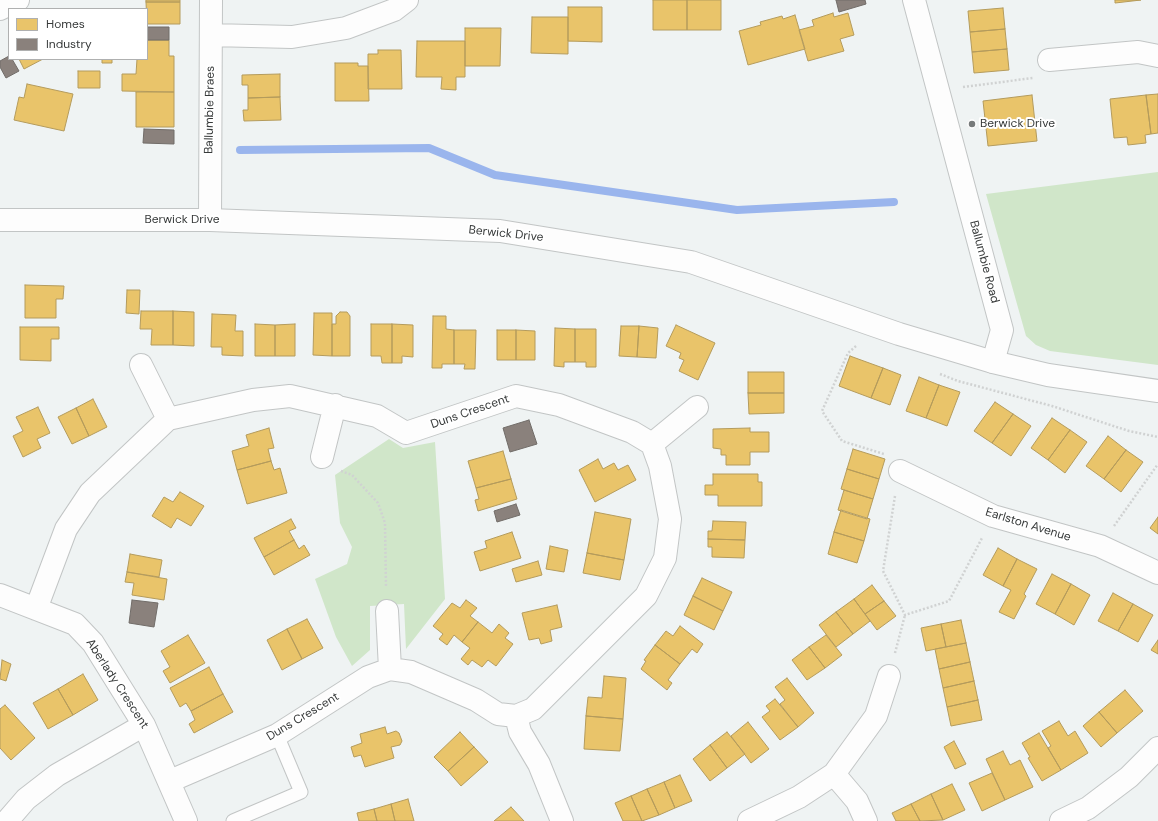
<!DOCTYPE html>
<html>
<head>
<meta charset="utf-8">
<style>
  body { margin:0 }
  #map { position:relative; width:1158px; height:821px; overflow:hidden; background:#eff3f3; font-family:"DM Sans",sans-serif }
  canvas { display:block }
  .legend { position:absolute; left:8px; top:8px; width:140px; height:52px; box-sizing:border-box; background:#fff; border:1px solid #afb0b0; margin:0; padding:5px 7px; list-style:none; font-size:12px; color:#373a3a }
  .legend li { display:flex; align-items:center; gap:8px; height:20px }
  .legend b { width:20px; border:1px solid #afb0b0 }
</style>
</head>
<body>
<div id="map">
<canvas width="1158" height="821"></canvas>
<ul class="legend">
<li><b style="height:11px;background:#e9c46a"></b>Homes</li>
<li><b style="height:11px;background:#8a817c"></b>Industry</li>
</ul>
</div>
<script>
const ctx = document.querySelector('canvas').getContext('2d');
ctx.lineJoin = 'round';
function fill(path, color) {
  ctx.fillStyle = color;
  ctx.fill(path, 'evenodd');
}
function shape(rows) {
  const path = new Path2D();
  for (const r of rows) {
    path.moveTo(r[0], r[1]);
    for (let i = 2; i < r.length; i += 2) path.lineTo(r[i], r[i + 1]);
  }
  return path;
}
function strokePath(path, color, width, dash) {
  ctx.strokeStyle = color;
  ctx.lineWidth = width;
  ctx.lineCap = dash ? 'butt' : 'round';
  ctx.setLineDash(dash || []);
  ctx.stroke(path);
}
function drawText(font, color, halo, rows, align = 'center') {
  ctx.font = font + ' "DM Sans",sans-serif';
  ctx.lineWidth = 4;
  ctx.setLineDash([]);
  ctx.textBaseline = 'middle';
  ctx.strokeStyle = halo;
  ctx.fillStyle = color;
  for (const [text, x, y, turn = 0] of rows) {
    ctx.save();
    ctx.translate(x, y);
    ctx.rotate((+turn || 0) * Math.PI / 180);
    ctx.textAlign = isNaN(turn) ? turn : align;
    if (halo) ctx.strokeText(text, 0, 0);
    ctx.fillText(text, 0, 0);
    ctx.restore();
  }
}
fill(shape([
  [1158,172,1158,365,1050,351,1036,345,1026,336,986,194],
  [389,439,403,448,435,442,445,599,406,649,404,604,370,606,370,650,352,666,336,637,315,579,347,564,352,547,340,523,335,475]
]), '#d0e6c9');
const homes = shape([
  [146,0,180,0,180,2,146,2,146,0],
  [653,0,687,0,687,30,653,30,653,0],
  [687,0,721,0,721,30,687,30,687,0],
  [1115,0,1141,0,1115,3,1115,0],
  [146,2,180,2,180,24,147,24,146,2],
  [568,7,602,7,602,42,568,41,568,7],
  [1003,8,1005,29,970,32,968,11,1003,8],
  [833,13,834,17,848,13,854,35,840,39,844,51,808,61,799,30,814,26,812,20,833,13],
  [795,15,805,49,748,65,739,31,761,25,760,22,782,16,783,19,795,15],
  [532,17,568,17,568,54,531,53,532,17],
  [465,28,501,28,500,66,465,66,465,28],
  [1005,29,1007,49,972,52,970,32,1005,29],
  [147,40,169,40,169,56,174,56,174,92,122,91,122,74,136,74,137,59,147,59,147,40],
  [417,41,465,41,465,77,456,77,456,90,441,89,442,77,416,77,417,41],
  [1007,49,1009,70,974,73,972,52,1007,49],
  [378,50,401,50,402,89,368,89,368,54,378,54,378,50],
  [19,59,43,59,24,69,19,59],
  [102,59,112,59,112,63,102,63,102,59],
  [335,63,358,63,358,66,368,66,369,101,335,101,335,63],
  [78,71,100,71,100,88,78,88,78,71],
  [280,74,280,97,248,98,248,85,242,85,242,75,280,74],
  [27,84,73,94,64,131,14,120,19,97,24,98,27,84],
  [136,92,174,92,174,127,136,127,136,92],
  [1158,94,1158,133,1151,134,1146,95,1158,94],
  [1032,95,1037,141,988,146,983,101,1032,95],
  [1146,95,1151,134,1145,135,1146,143,1128,145,1127,137,1114,138,1110,99,1146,95],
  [280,97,281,120,244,121,243,110,248,110,248,98,280,97],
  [25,285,64,286,63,299,56,299,56,318,25,318,25,285],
  [127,290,140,290,139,314,126,313,127,290],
  [141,311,173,311,173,345,151,345,152,329,140,329,141,311],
  [173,311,194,312,194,346,173,345,173,311],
  [340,312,347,312,350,316,350,356,332,356,332,324,336,324,336,316,340,312],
  [314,313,332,313,332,356,313,355,314,313],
  [212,314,236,315,235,331,243,331,243,356,222,355,222,347,211,347,212,314],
  [433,316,446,316,446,329,454,330,454,364,442,364,442,368,432,368,433,316],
  [255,324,275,325,275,356,255,356,255,324],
  [295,324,295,356,275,356,275,325,295,324],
  [371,324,392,324,392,363,382,363,381,356,371,356,371,324],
  [392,324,413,325,413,357,402,356,402,363,392,363,392,324],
  [676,325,715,343,698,380,679,371,684,360,679,358,681,353,666,346,676,325],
  [621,326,639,326,637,357,619,356,621,326],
  [639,326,658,328,656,358,637,357,639,326],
  [20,327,59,327,59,339,51,339,51,361,20,360,20,327],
  [555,328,575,329,575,362,564,362,564,367,554,366,555,328],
  [575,329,596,329,596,367,586,367,586,362,575,362,575,329],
  [454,330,476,330,475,369,464,369,465,364,454,364,454,330],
  [497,330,516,330,516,360,497,360,497,330],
  [516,330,535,331,535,360,516,360,516,330],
  [850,356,883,368,871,398,839,386,850,356],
  [883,368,901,375,890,405,871,398,883,368],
  [748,372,784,372,784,393,748,393,748,372],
  [919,377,939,385,926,418,906,411,919,377],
  [939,385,960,392,947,426,926,418,939,385],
  [748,393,784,393,784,413,749,414,748,393],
  [93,399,107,427,89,436,76,408,93,399],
  [995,402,1013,414,992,443,974,431,995,402],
  [38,407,50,433,37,439,41,448,23,457,13,436,23,431,16,417,38,407],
  [76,408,89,436,72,444,58,417,76,408],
  [1013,414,1031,426,1011,456,992,443,1013,414],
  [1052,418,1070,430,1048,460,1031,448,1052,418],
  [269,428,274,448,268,449,271,461,237,470,232,451,249,446,246,435,269,428],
  [750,428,750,432,769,432,769,452,750,452,750,465,726,465,726,455,721,455,721,449,713,448,713,429,750,428],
  [1070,430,1087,442,1065,473,1048,460,1070,430],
  [1108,436,1126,450,1104,479,1086,466,1108,436],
  [853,449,885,459,879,479,847,469,853,449],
  [1126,450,1143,462,1121,492,1104,479,1126,450],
  [503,451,511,479,476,488,468,461,503,451],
  [598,459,603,469,614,463,618,470,628,465,636,480,595,502,579,470,598,459],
  [271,461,274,470,280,468,287,493,247,504,237,470,271,461],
  [847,469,879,479,873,499,841,489,847,469],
  [713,474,758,474,758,482,762,482,762,506,718,506,718,495,705,495,705,485,713,485,713,474],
  [511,479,517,499,478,511,475,500,479,499,476,488,511,479],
  [844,490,873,499,867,519,838,510,844,490],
  [180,492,204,506,191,526,177,518,171,528,152,516,164,497,173,502,180,492],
  [841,510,870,519,864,541,834,532,841,510],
  [595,512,631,519,624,560,587,553,595,512],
  [1158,517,1158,534,1150,528,1158,517],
  [291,519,296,528,289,531,294,540,264,557,254,538,291,519],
  [713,521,746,522,745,540,708,539,708,531,712,531,713,521],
  [512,532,521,558,480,571,474,552,487,548,485,541,512,532],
  [834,532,864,541,857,563,828,554,834,532],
  [708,539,745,540,744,558,712,557,712,547,708,547,708,539],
  [294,540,299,549,304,545,310,555,274,575,264,557,294,540],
  [550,546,568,550,564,572,546,569,550,546],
  [998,548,1017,559,1003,586,983,575,998,548],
  [587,553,624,560,620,580,583,573,587,553],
  [130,554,162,560,159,577,127,572,130,554],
  [1017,559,1037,569,1024,594,1026,596,1014,619,999,612,1011,590,1003,586,1017,559],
  [538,561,542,575,516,582,512,569,538,561],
  [127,572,167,579,164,600,132,595,134,583,125,582,127,572],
  [1052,574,1071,584,1055,614,1036,604,1052,574],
  [702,578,732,592,723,611,693,596,702,578],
  [1071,584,1090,595,1074,625,1055,614,1071,584],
  [872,585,884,601,865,614,854,599,872,585],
  [1113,593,1133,604,1118,631,1098,621,1113,593],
  [693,596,723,611,714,630,684,615,693,596],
  [854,599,870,621,853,634,836,612,854,599],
  [466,600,477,608,470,616,478,622,462,642,454,635,447,645,439,639,443,634,433,626,452,603,460,608,466,600],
  [884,601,896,616,877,630,865,614,884,601],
  [1133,604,1153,615,1138,642,1118,631,1133,604],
  [557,605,562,627,550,630,552,641,541,644,539,638,529,640,522,613,557,605],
  [836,612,853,634,836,647,819,625,836,612],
  [307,619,323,648,302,659,287,629,307,619],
  [961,620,966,643,946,647,941,624,961,620],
  [478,622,492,633,499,624,509,633,505,638,513,644,496,666,488,660,482,667,472,660,468,665,461,659,470,648,462,642,478,622],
  [941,624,946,647,926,651,921,628,941,624],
  [680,626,703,644,697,653,692,649,680,664,655,645,666,631,673,636,680,626],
  [287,629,302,659,282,670,267,640,287,629],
  [188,635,205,663,170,683,163,671,170,667,161,651,188,635],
  [826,635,842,655,825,668,809,647,826,635],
  [1158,640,1158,654,1151,650,1158,640],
  [966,643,970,662,939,669,935,649,966,643],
  [655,645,680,664,668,680,672,683,667,690,641,669,646,661,644,660,655,645],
  [809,647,825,668,807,680,792,660,809,647],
  [2,660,11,664,6,681,0,679,2,660],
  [970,662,974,681,943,688,939,669,970,662],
  [209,667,223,694,191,711,186,703,180,707,170,688,209,667],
  [83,674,98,700,73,715,58,689,83,674],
  [604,676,626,678,623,719,586,716,588,697,602,698,604,676],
  [787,678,814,713,798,727,780,704,785,700,775,687,787,678],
  [974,681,978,700,947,707,943,688,974,681],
  [58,689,73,715,48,729,33,703,58,689],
  [1125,690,1143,711,1117,733,1099,712,1125,690],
  [223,694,233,712,194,733,189,724,195,720,191,711,223,694],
  [775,699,798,727,780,740,762,717,770,711,766,706,775,699],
  [978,700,982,720,951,726,947,707,978,700],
  [5,705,35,738,11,760,0,748,0,709,5,705],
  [1099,712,1117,733,1101,747,1083,726,1099,712],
  [586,716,623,719,620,751,584,749,586,716],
  [1059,721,1068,736,1075,731,1088,753,1061,770,1048,748,1051,746,1042,731,1059,721],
  [748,722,769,749,751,763,731,736,748,722],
  [385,727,387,734,396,731,399,733,402,741,400,745,391,747,394,758,365,767,361,755,354,757,351,747,362,743,360,734,385,727],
  [460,732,474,747,448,771,434,757,460,732],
  [727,732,745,754,727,768,710,745,727,732],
  [1039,733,1061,770,1042,781,1028,758,1030,757,1022,743,1039,733],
  [954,741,966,764,955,769,944,747,954,741],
  [710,745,727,768,710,781,693,759,710,745],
  [474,747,488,762,461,786,448,771,474,747],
  [1003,751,1010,765,1020,760,1033,787,1005,800,986,759,1003,751],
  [992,773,1005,800,982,811,969,783,992,773],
  [680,775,692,801,675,808,664,782,680,775],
  [664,782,675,808,659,815,647,789,664,782],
  [952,784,965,810,943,820,931,794,952,784],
  [647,789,659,815,642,821,631,796,647,789],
  [931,794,943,820,920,821,911,804,931,794],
  [631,796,642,821,623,821,615,803,631,796],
  [408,799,414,821,395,821,391,804,408,799],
  [391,804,395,821,377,821,374,809,391,804],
  [911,804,920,821,896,821,892,813,911,804],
  [511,807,524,821,494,821,511,807],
  [374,809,377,821,359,821,357,813,374,809]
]);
fill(homes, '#e9c46a');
strokePath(homes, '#b49b5c', 1);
const industry = shape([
  [836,0,865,0,866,4,839,12,836,0],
  [147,27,169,27,169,40,147,40,147,27],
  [9,56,9,59,12,59,19,71,6,78,0,67,0,61,9,56],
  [144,129,174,130,174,144,143,143,144,129],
  [529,420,537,444,510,452,503,428,529,420],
  [516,504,520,515,497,522,494,511,516,504],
  [132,600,158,603,154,627,129,623,132,600]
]);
fill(industry, '#8a817c');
strokePath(industry, '#716c68', 1);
strokePath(shape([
  [240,150,429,148,495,175,737,210,894,202]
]), '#9ab5ed', 8);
const lane = shape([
  [233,821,301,792,277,735]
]);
const street = shape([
  [914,0,1002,330,993,362],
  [0,9,18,0],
  [211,35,292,37,346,28,394,10,407,0],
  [1049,60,1138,52,1158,56],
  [210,220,211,0],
  [141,365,168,419],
  [652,444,697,407],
  [322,457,335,405],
  [900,471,993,516,1100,546,1158,573],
  [0,595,75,624,93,643,144,725,186,821],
  [36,609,66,529,90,493,168,419,253,400,290,396,377,416,406,433,516,396,559,405,632,432,652,444,660,466,670,519,665,558,646,596,533,709,516,716,498,714,476,700,411,672,390,669,368,677,277,735,170,781],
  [387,611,390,669],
  [516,716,520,732,539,764,562,821],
  [834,774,857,801,866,821],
  [7,821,26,799,57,775,144,725],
  [749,821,799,797,834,774,876,716,889,676],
  [1061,821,1088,808,1129,777,1158,748]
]);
const secondary = shape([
  [0,220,210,220,500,231,691,262,899,334,993,362,1048,375,1158,391]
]);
strokePath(lane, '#c2c5c5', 15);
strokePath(street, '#c2c5c5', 24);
strokePath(secondary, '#c2c5c5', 24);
strokePath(shape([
  [963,87,1033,78],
  [856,346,848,353,822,411,842,441,884,454],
  [940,374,958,381,1052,406,1129,431,1158,437],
  [341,471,352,475,378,503,385,523,386,587],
  [895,496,883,571,905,615,949,601,982,538],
  [1114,526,1158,464],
  [895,653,905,615]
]), '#d0d2d2', 2.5, [2, 2]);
strokePath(lane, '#fdfdfd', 13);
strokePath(street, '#fdfdfd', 22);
strokePath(secondary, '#fdfdfd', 22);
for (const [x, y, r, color] of [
  [972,124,4,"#777b7b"]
]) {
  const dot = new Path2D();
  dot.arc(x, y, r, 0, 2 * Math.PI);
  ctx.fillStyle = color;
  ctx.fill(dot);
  strokePath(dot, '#fff', 1.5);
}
drawText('12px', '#373a3a', '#fff', [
  ["Ballumbie Braes",210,110,-89],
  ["Berwick Drive",182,220],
  ["Berwick Drive",506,234,6],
  ["Ballumbie Road",984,262,75],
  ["Duns Crescent",470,412,-19],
  ["Earlston Avenue",1028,525,17],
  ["Aberlady Crescent",117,684,57],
  ["Duns Crescent",303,717,-31]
]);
drawText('12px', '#373a3a', '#fff', [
  ["Berwick Drive",980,124]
], 'left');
</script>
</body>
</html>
